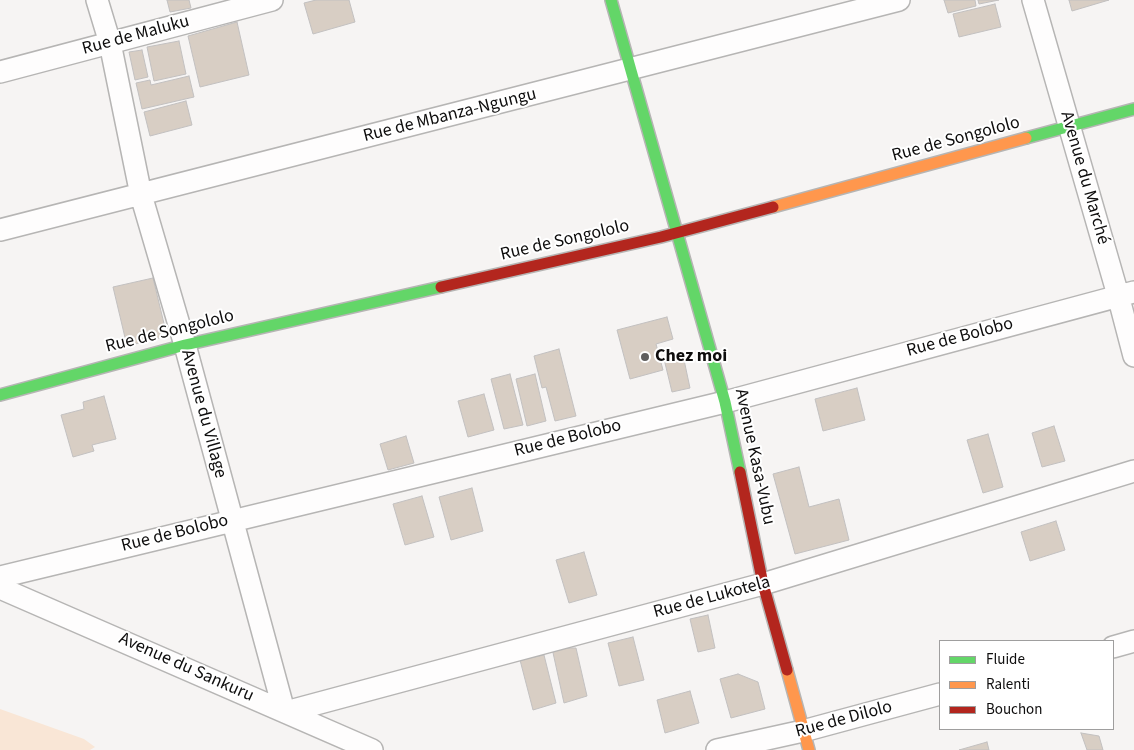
<!DOCTYPE html>
<html>
<head>
<meta charset="utf-8">
<style>
  body { margin:0 }
  #map { position:relative; width:1134px; height:750px; overflow:hidden; background:#f6f4f3; font-family:"Source Sans 3",sans-serif }
  canvas { display:block }
  .legend { position:absolute; left:939px; top:640px; width:175px; height:90px; box-sizing:border-box; background:#fff; border:1px solid #9f9e9e; margin:0; padding:6px 9px; list-style:none; font-size:15px; color:#0e0d0d }
  .legend li { display:flex; align-items:center; gap:10px; height:25px }
  .legend b { width:25px; border:1px solid #9f9e9e }
</style>
</head>
<body>
<div id="map">
<canvas width="1134" height="750"></canvas>
<ul class="legend">
<li><b style="height:6px;background:#63d668"></b>Fluide</li>
<li><b style="height:6px;background:#ff974d"></b>Ralenti</li>
<li><b style="height:6px;background:#b3261e"></b>Bouchon</li>
</ul>
</div>
<script>
const ctx = document.querySelector('canvas').getContext('2d');
ctx.lineJoin = 'round';
function fill(path, color) {
  ctx.fillStyle = color;
  ctx.fill(path, 'evenodd');
}
function shape(rows) {
  const path = new Path2D();
  for (const r of rows) {
    path.moveTo(r[0], r[1]);
    for (let i = 2; i < r.length; i += 2) path.lineTo(r[i], r[i + 1]);
  }
  return path;
}
function strokePath(path, color, width, dash) {
  ctx.strokeStyle = color;
  ctx.lineWidth = width;
  ctx.lineCap = dash ? 'butt' : 'round';
  ctx.setLineDash(dash || []);
  ctx.stroke(path);
}
function drawText(font, color, halo, rows, align = 'center') {
  ctx.font = font + ' "Source Sans 3",sans-serif';
  ctx.lineWidth = 4;
  ctx.setLineDash([]);
  ctx.textBaseline = 'middle';
  ctx.strokeStyle = halo;
  ctx.fillStyle = color;
  for (const [text, x, y, turn = 0] of rows) {
    ctx.save();
    ctx.translate(x, y);
    ctx.rotate((+turn || 0) * Math.PI / 180);
    ctx.textAlign = isNaN(turn) ? turn : align;
    if (halo) ctx.strokeText(text, 0, 0);
    ctx.fillText(text, 0, 0);
    ctx.restore();
  }
}
fill(shape([
  [0,709,84,739,95,747,90,750,0,750]
]), '#f9e6d6');
const building = shape([
  [167,0,189,0,191,8,170,12,167,0],
  [316,0,349,0,355,22,313,34,304,3,316,0],
  [944,0,975,0,976,6,948,13,944,0],
  [978,0,999,0,979,4,978,0],
  [1069,0,1109,0,1072,11,1069,0],
  [995,4,1001,27,959,37,953,14,995,4],
  [237,22,249,75,200,87,188,36,237,22],
  [179,41,186,74,154,81,147,47,179,41],
  [142,50,148,77,135,80,129,52,142,50],
  [189,76,194,97,142,109,136,83,150,80,151,85,189,76],
  [186,101,192,125,150,136,144,112,186,101],
  [153,278,167,336,127,346,113,287,153,278],
  [667,317,673,339,656,344,663,370,630,379,617,330,667,317],
  [559,349,576,416,555,421,546,387,542,388,534,356,559,349],
  [683,355,690,388,672,392,664,359,683,355],
  [510,374,523,425,504,429,491,379,510,374],
  [535,374,546,421,527,426,516,379,535,374],
  [857,388,865,420,823,431,815,399,857,388],
  [484,394,494,430,468,437,458,401,484,394],
  [104,396,116,439,92,445,94,451,73,457,61,415,84,409,83,402,104,396],
  [1054,426,1065,461,1042,467,1032,433,1054,426],
  [988,434,1003,487,983,493,967,440,988,434],
  [406,436,414,463,388,470,380,444,406,436],
  [799,467,809,507,839,499,849,540,795,554,773,474,799,467],
  [472,488,483,531,451,540,439,497,472,488],
  [422,496,434,537,405,545,393,504,422,496],
  [1056,521,1065,550,1030,561,1021,532,1056,521],
  [584,552,597,595,569,603,556,560,584,552],
  [708,615,715,648,698,652,690,619,708,615],
  [633,637,644,680,619,686,608,643,633,637],
  [552,648,576,648,587,696,564,703,552,648],
  [544,655,556,703,533,710,520,660,544,655],
  [738,674,758,682,765,709,731,718,720,679,738,674],
  [690,691,699,723,665,733,657,700,690,691],
  [1081,733,1099,736,1103,750,1087,750,1081,733],
  [987,742,989,750,959,750,987,742]
]);
fill(building, '#d8cec4');
strokePath(building, '#c2c0c0', 1);
const street = shape([
  [97,0,110,43,141,195,185,345,284,711],
  [1033,0,1118,295,1134,356],
  [0,72,272,0],
  [0,230,899,0],
  [0,577,725,402,1134,292],
  [0,588,372,750],
  [1113,647,1134,641],
  [286,712,763,584,1134,471],
  [717,750,803,731,940,694]
]);
const fast = shape([
  [611,0,725,402,740,472],
  [1026,138,1134,109],
  [0,395,185,345,441,287]
]);
const slow = shape([
  [773,207,1026,138],
  [787,670,809,750]
]);
const jam = shape([
  [441,287,661,237,773,207],
  [740,472,763,584,787,670]
]);
strokePath(street, '#b6b5b4', 24);
strokePath(fast, '#b6b5b4', 14);
strokePath(slow, '#b6b5b4', 14);
strokePath(jam, '#b6b5b4', 14);
strokePath(street, '#fefdfd', 21);
strokePath(fast, '#63d668', 11);
strokePath(slow, '#ff974d', 11);
strokePath(jam, '#b3261e', 11);
for (const [x, y, r, color] of [
  [645,357,5,"#5f5e5e"]
]) {
  const dot = new Path2D();
  dot.arc(x, y, r, 0, 2 * Math.PI);
  ctx.fillStyle = color;
  ctx.fill(dot);
  strokePath(dot, '#fff', 2);
}
drawText('18px', '#0e0d0d', '#fff', [
  ["Rue de Maluku",136,36,-15],
  ["Rue de Mbanza-Ngungu",450,116,-14],
  ["Rue de Songololo",956,140,-15],
  ["Avenue du Marché",1084,178,74],
  ["Rue de Songololo",565,241,-13],
  ["Rue de Songololo",170,332,-14],
  ["Rue de Bolobo",960,338,-15],
  ["Avenue du Village",203,414,75],
  ["Rue de Bolobo",568,439,-14],
  ["Avenue Kasa-Vubu",754,457,78],
  ["Rue de Bolobo",175,534,-14],
  ["Rue de Lukotela",712,598,-15],
  ["Avenue du Sankuru",186,668,24],
  ["Rue de Dilolo",844,720,-15]
]);
drawText('bold 18px', '#0e0d0d', '#fff', [
  ["Chez moi",655,357]
], 'left');
</script>
</body>
</html>
